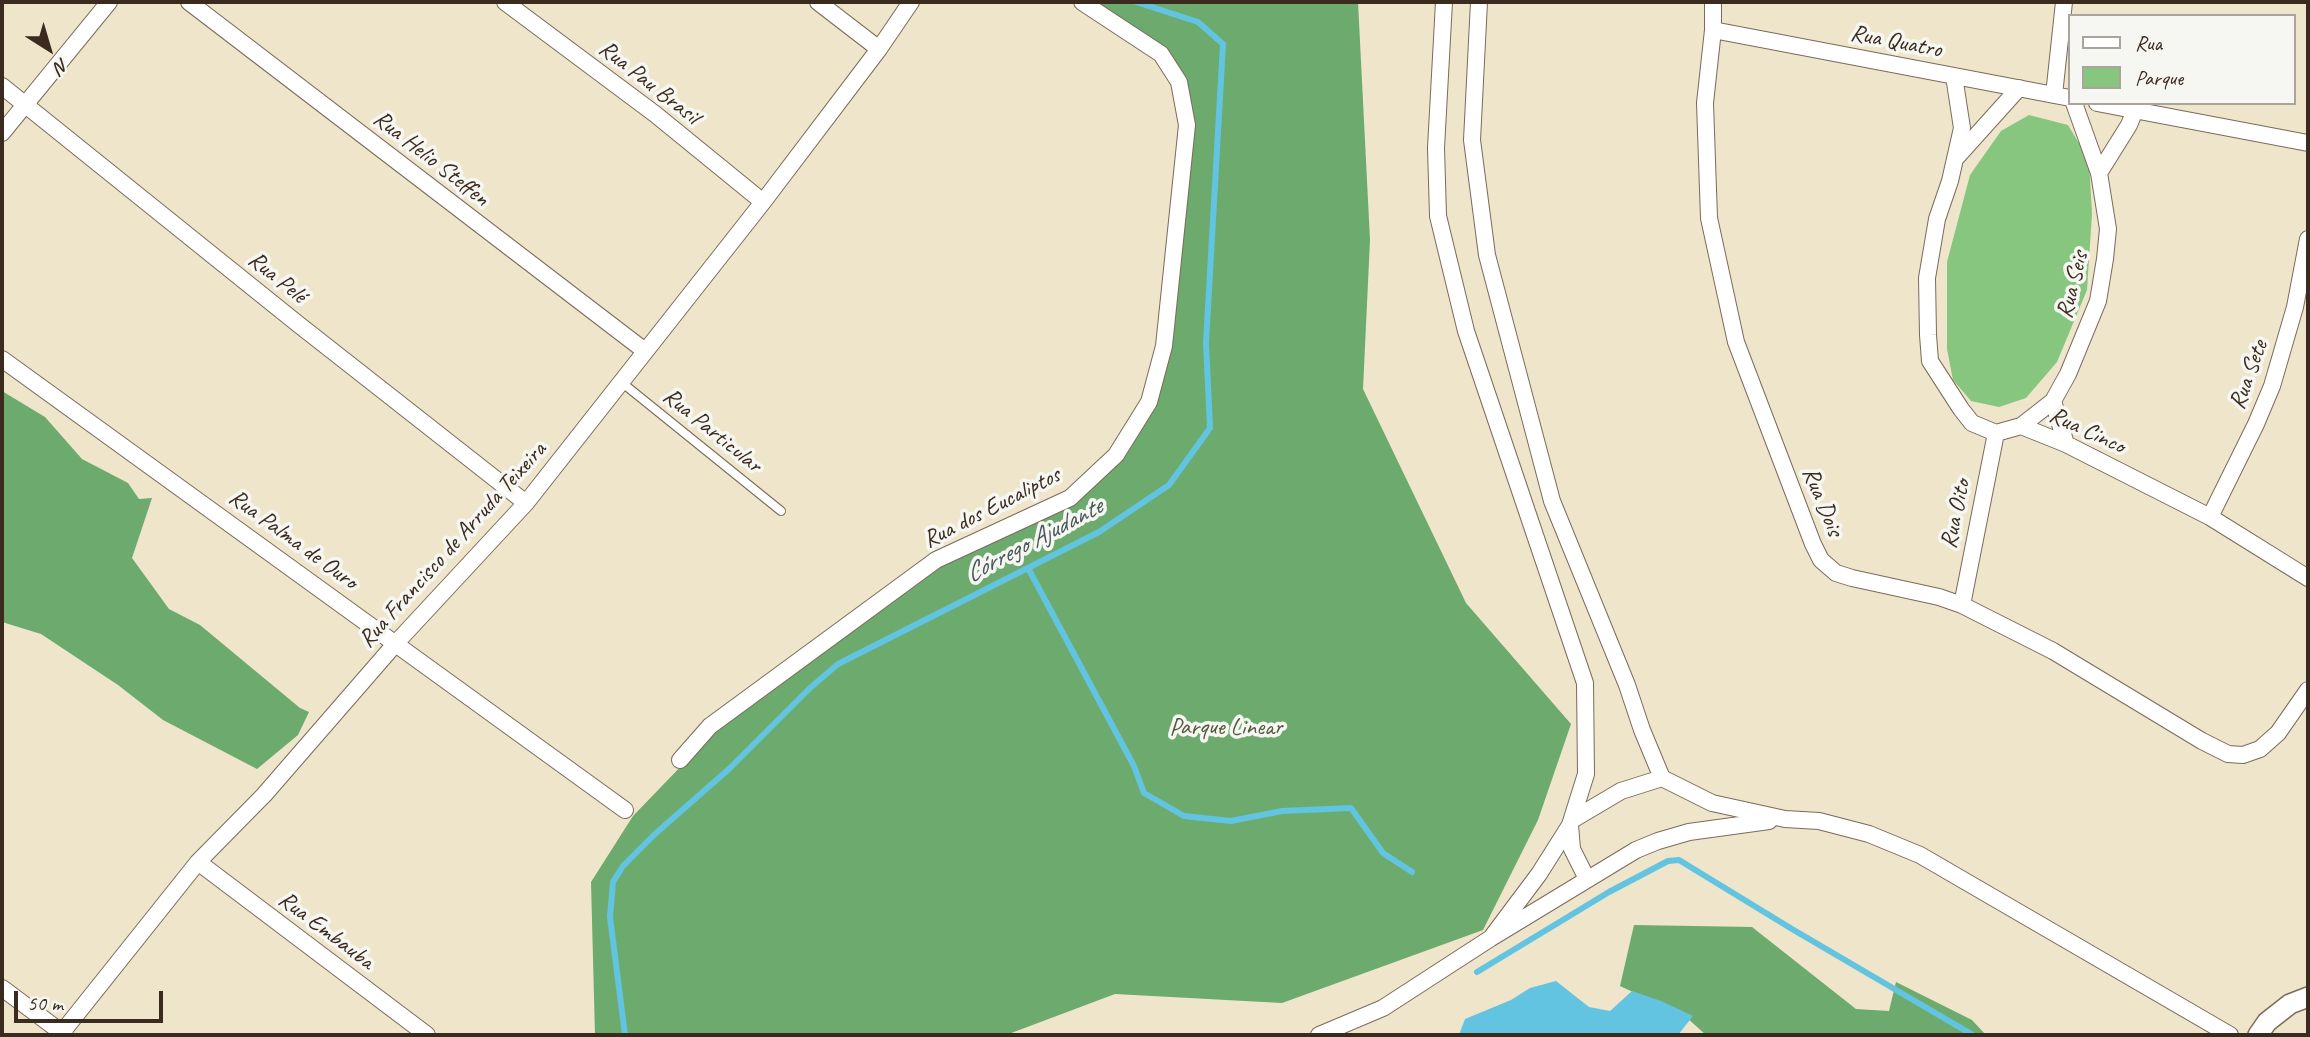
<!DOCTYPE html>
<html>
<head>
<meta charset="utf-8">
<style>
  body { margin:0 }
  #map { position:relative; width:2310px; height:1037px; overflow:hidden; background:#eee5cb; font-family:Caveat,sans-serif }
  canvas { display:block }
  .frame { position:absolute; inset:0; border:4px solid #3b2a1e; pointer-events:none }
  .legend { position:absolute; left:2068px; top:14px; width:228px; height:91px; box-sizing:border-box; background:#f6f6f2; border:2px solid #aba49d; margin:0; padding:9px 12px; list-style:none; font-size:21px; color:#3b2a1e }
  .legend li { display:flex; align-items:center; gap:14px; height:35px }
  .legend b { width:35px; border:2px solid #aba49d }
  .north { position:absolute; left:14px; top:14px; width:70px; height:70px; -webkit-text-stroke:5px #f6f6f2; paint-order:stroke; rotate:143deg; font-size:19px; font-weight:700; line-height:28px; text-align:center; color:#3b2a1e }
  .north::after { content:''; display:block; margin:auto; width:24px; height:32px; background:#3b2a1e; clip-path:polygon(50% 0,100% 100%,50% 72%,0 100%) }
  .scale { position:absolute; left:14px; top:991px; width:149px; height:32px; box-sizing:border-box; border:4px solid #3b2a1e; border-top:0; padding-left:9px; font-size:21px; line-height:24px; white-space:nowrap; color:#3b2a1e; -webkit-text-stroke:5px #f6f6f2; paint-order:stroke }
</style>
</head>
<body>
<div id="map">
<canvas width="2310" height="1037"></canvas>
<div class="frame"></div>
<ul class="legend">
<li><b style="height:9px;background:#fff"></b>Rua</li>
<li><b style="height:19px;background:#86c67e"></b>Parque</li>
</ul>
<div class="north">N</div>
<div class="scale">50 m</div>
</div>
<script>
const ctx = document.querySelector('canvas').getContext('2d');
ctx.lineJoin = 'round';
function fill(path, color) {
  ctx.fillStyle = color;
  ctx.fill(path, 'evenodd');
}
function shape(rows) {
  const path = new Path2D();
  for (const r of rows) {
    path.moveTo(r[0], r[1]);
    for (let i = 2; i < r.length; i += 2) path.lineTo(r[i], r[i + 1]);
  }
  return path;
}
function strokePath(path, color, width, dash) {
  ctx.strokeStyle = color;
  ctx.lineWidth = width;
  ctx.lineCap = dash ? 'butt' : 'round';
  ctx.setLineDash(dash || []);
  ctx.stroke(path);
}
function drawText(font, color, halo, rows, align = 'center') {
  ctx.font = font + ' Caveat,sans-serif';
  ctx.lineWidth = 7;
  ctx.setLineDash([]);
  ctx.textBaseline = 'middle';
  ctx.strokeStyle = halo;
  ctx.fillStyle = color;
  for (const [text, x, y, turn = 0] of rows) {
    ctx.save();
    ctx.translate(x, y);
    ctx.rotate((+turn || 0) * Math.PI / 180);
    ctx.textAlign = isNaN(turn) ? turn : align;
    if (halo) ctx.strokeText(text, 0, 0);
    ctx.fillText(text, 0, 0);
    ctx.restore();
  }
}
fill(shape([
  [2029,115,2068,125,2089,160,2092,214,2087,290,2057,362,2026,398,1999,407,1971,401,1953,380,1947,349,1947,262,1970,175,2001,131]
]), '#86c67e');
fill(shape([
  [1088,2,1358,2,1370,240,1363,389,1466,603,1571,724,1538,820,1483,930,1282,1003,1115,994,1006,1035,595,1035,591,882,633,816,713,733,940,566,1073,504,1152,408,1184,83],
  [2,391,45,417,82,459,128,483,139,499,152,498,132,558,169,609,200,625,300,708,309,712,298,735,257,769,163,720,118,685,41,634,2,622],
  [1634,925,1752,927,1856,1009,1889,1011,1896,982,1972,1020,1986,1035,1706,1035,1686,1017,1620,986]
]), '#6cab6d');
fill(shape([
  [1556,981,1589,1007,1610,1011,1632,991,1661,1001,1693,1016,1678,1035,1459,1035,1465,1019,1511,1000,1530,988]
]), '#62c4e0');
strokePath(shape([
  [1028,568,1134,766,1144,793,1184,816,1231,821,1282,811,1351,808,1383,853,1412,872],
  [1477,972,1609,892,1668,861,1679,860,1792,929,1973,1035],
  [625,1035,610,917,613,882,623,866,655,834,730,768,810,688,838,664,1099,532,1169,485,1210,428,1206,343,1223,44,1198,22,1136,2]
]), '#62c4e0', 6);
const service = shape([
  [620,381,781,511]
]);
const minor = shape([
  [189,2,645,351],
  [505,2,655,114,763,202],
  [818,2,879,49],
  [1444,2,1436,148,1438,216,1466,331,1585,683,1586,774,1570,825,1539,874,1491,938],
  [1479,2,1472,140,1487,255,1552,501,1627,685,1642,730,1662,778,1712,803,1785,819,1819,821,1869,834,1920,855,2230,1035],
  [1713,2,1713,30,1705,103,1709,218,1736,342,1813,544,1821,560,1836,573,1852,578,1939,597,1962,605,2053,651,2202,741,2228,754,2243,755,2260,749,2278,733,2308,690],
  [1713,30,2070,98],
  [1954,76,1962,128,1950,181,1937,219,1927,278,1928,335,1930,361,1961,409,1972,423,1996,433,2021,426,2066,444,2210,517,2308,578],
  [2,86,298,324,526,503],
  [2054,95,2064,2],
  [2097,103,2308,143],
  [2,133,109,2],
  [1956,158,2019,88],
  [2099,173,2129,125,2135,110],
  [2,359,625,810],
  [2053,401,2066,444],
  [2021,426,2053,401,2068,374,2098,301,2105,259,2108,229,2099,173,2074,103],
  [2210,517,2256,424,2272,386,2295,307,2308,239],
  [1962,605,1996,433],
  [680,760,710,726,936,560,1070,498,1116,455,1149,402,1164,346,1187,125,1179,82,1161,54,1082,2],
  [1572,820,1621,791,1662,778],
  [1570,825,1572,849,1587,879],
  [198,862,427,1035],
  [2,988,65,1035],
  [60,1035,198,862,264,795,396,643,526,503,763,202,879,49,911,2],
  [1319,1035,1383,1008,1491,938,1636,850,1658,841,1689,832,1769,821]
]);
const tertiary = shape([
  [2258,1035,2267,1022,2290,1004,2308,997]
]);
strokePath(service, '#7a6b5b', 10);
strokePath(minor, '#7a6b5b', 18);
strokePath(tertiary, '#7a6b5b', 22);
strokePath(service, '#fff', 8);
strokePath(minor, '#fff', 16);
strokePath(tertiary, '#fff', 19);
drawText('24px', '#3b2a1e', '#f6f6f2', [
  ["Rua Quatro",1896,42,11],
  ["Rua Pau Brasil",649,83,38],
  ["Rua Helio Steffen",431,159,38],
  ["Rua Pelé",277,278,39],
  ["Rua Seis",2073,285,-76],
  ["Rua Sete",2249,375,-70],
  ["Rua Particular",712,431,39],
  ["Rua Cinco",2087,431,25],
  ["Rua Dois",1822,502,68],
  ["Rua dos Eucaliptos",992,508,-27],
  ["Rua Oito",1956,514,-78],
  ["Rua Palma de Ouro",293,540,36],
  ["Rua Francisco de Arruda Teixeira",453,545,-48],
  ["Rua Embauba",326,931,37]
]);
drawText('24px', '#52593b', '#f6f6f2', [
  ["Parque Linear",1226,728]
]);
drawText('italic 26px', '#475858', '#f6f6f2', [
  ["Córrego Ajudante",1034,541,-28]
]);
</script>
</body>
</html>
